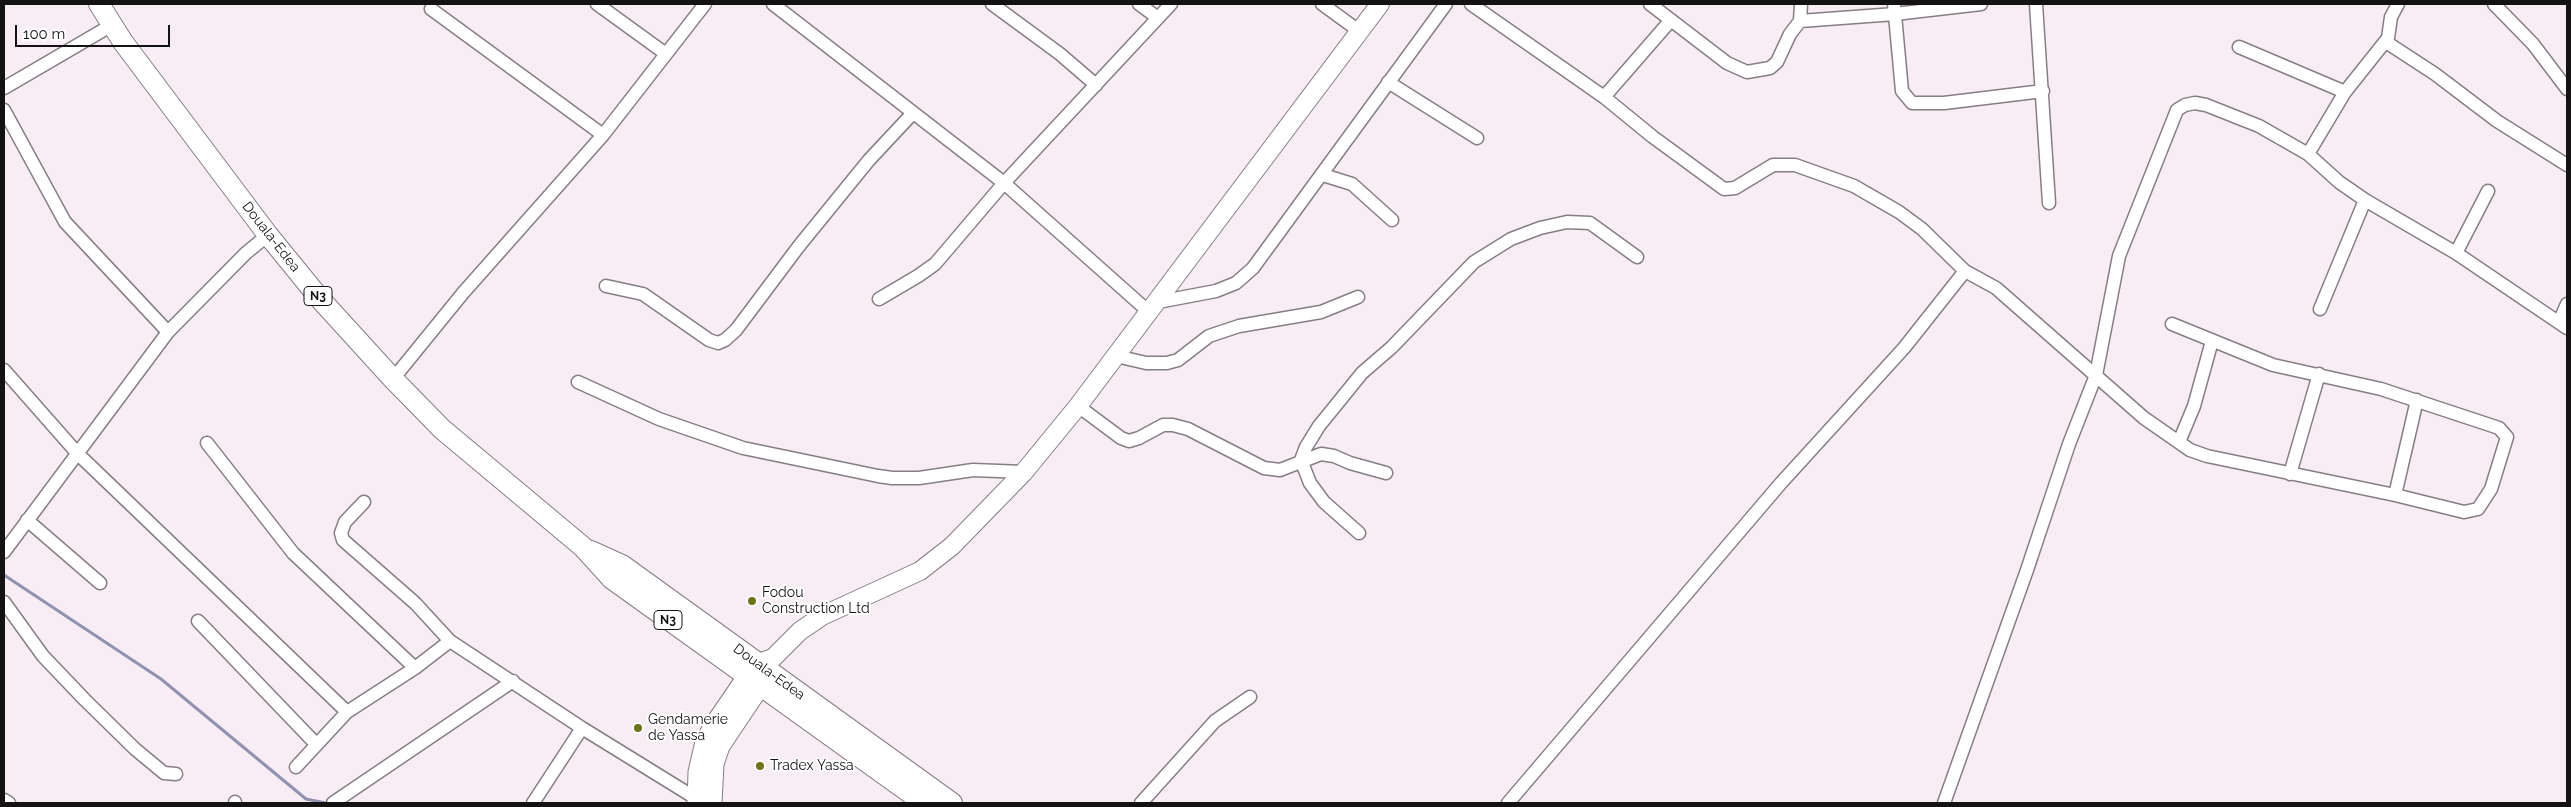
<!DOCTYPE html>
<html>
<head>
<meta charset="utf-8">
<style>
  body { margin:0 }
  #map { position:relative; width:2571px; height:807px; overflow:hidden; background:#f8edf4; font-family:Raleway,sans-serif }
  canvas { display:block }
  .frame { position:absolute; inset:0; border:5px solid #151214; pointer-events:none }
  .scale { position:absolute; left:15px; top:25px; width:155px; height:22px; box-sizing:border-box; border:2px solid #151214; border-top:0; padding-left:6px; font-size:15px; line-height:18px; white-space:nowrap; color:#151214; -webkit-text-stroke:4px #fff; paint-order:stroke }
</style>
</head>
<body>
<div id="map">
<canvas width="2571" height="807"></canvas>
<div class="frame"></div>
<div class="scale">100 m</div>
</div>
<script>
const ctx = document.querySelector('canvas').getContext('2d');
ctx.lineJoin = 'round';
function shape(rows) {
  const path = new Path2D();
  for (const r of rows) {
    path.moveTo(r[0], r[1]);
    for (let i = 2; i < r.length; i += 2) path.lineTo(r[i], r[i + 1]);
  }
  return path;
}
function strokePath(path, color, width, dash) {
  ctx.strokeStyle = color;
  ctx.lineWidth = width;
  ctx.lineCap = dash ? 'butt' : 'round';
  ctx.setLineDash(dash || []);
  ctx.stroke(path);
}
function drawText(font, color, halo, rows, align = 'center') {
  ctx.font = font + ' Raleway,sans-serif';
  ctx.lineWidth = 4;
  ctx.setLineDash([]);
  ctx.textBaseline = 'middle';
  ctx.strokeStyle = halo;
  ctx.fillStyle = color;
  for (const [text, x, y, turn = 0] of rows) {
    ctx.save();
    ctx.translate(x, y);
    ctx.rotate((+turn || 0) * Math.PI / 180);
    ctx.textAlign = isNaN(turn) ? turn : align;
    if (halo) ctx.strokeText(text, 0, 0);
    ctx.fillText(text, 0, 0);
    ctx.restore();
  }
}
strokePath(shape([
  [4,575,161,679,306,799,326,803]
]), '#9192b0', 3);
const minor = shape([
  [597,4,666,54],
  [773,4,1004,183,1149,312],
  [992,4,1060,54,1096,85],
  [1139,4,1158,18],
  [1322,4,1359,31],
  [1471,4,1604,97,1653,137,1724,189,1735,188,1773,165,1795,165,1854,186,1899,212,1922,229,1965,271,1996,288,2144,418,2190,450,2207,456,2395,495,2464,512,2478,509,2491,489,2507,437,2499,428,2381,389,2273,365,2172,324],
  [1650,4,1727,63,1747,72,1770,68,1777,62,1790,34,1800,21,1895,14,1981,4],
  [1894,4,1902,91,1912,103,1944,103,2043,91],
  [2036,4,2049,203],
  [2494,4,2533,44,2567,89],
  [431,9,603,135],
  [1800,21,1801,4],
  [2386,42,2435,74,2497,121,2567,165],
  [2239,47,2345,92],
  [1388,82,1477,138],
  [4,88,112,25],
  [1604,97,1671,20],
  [4,110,65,222,168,332],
  [2308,154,2345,92,2388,38,2391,17,2398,4],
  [1323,175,1352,184,1392,220],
  [2456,253,2488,191],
  [606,286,643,294,709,340,718,343,725,340,736,330,799,246,869,160,913,113],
  [879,299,918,276,935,264,1004,183,1171,4],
  [1158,302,1216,291,1236,283,1253,268,1446,4],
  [2320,309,2365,200],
  [2559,322,2567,304],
  [1116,356,1146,363,1167,363,1178,360,1209,336,1239,326,1321,312,1358,297],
  [4,370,78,454,347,712],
  [393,379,463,293,603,135,705,4],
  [578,382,659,419,743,448,878,476,892,478,919,478,973,470,1024,472],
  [1078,406,1121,438,1129,441,1139,438,1163,425,1173,425,1188,429,1264,468,1280,470,1321,454,1334,456,1350,463,1386,473],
  [2179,442,2194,406,2212,341],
  [207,443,293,553,415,668],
  [2290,474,2319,374],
  [2395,495,2417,400],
  [364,502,345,522,341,533,343,540,415,603,450,641,582,728,697,799],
  [27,520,100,583],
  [1359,533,1324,502,1310,483,1301,460,1306,447,1319,426,1362,373,1392,347,1474,262,1511,239,1540,228,1567,222,1590,223,1637,257],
  [4,552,168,332,246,253,268,235],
  [4,602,43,656,85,700,135,749,164,773,176,774],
  [198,621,316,744],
  [296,767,347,712,415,668,450,641],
  [4,800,9,803],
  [235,803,235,802],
  [333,803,513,681],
  [533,803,582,728],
  [1141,803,1215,721,1250,697],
  [1508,803,1781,483,1904,348,1965,271],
  [1944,803,2027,570,2069,444,2096,375,2119,256,2177,110,2185,105,2195,103,2206,105,2259,126,2308,154,2339,182,2365,200,2456,253,2567,328]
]);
const secondary = shape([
  [756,664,773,658,800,631,822,616,920,571,952,546,1024,472,1078,406,1380,4]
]);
const primary = shape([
  [697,803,698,772,705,742,714,725,755,665],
  [712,803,714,764,720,746,769,673]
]);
const trunk = shape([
  [99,4,123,42,268,235,321,300,393,379,442,429,583,547,612,579,924,803],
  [591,551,622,565,952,803]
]);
strokePath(minor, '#877d84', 15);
strokePath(secondary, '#877d84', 20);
strokePath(primary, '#877d84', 21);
strokePath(trunk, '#877d84', 22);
strokePath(minor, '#fff', 12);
strokePath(secondary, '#fff', 18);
strokePath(primary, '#fff', 19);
strokePath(trunk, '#fff', 20);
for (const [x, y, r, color] of [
  [752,601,5,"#707218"],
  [638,728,5,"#707218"],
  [760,766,5,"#707218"]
]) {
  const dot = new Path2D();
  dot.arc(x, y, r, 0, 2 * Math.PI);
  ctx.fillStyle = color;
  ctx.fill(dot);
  strokePath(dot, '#fff', 2);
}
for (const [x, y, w] of [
  [318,296,28],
  [668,620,28]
]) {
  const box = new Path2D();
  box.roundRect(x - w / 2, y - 9.5, w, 19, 4);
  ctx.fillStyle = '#fff';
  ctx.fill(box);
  strokePath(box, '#151214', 1);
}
drawText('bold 12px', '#151214', null, [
  ["N3",318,296],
  ["N3",668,620]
]);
drawText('14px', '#151214', '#fff', [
  ["Douala-Edea",271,237,52],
  ["Douala-Edea",769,672,36]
]);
drawText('14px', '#151214', '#fff', [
  ["Fodou",762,593],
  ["Construction Ltd",762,609],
  ["Gendamerie",648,720],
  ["de Yassa",648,736],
  ["Tradex Yassa",770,766]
], 'left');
</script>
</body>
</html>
